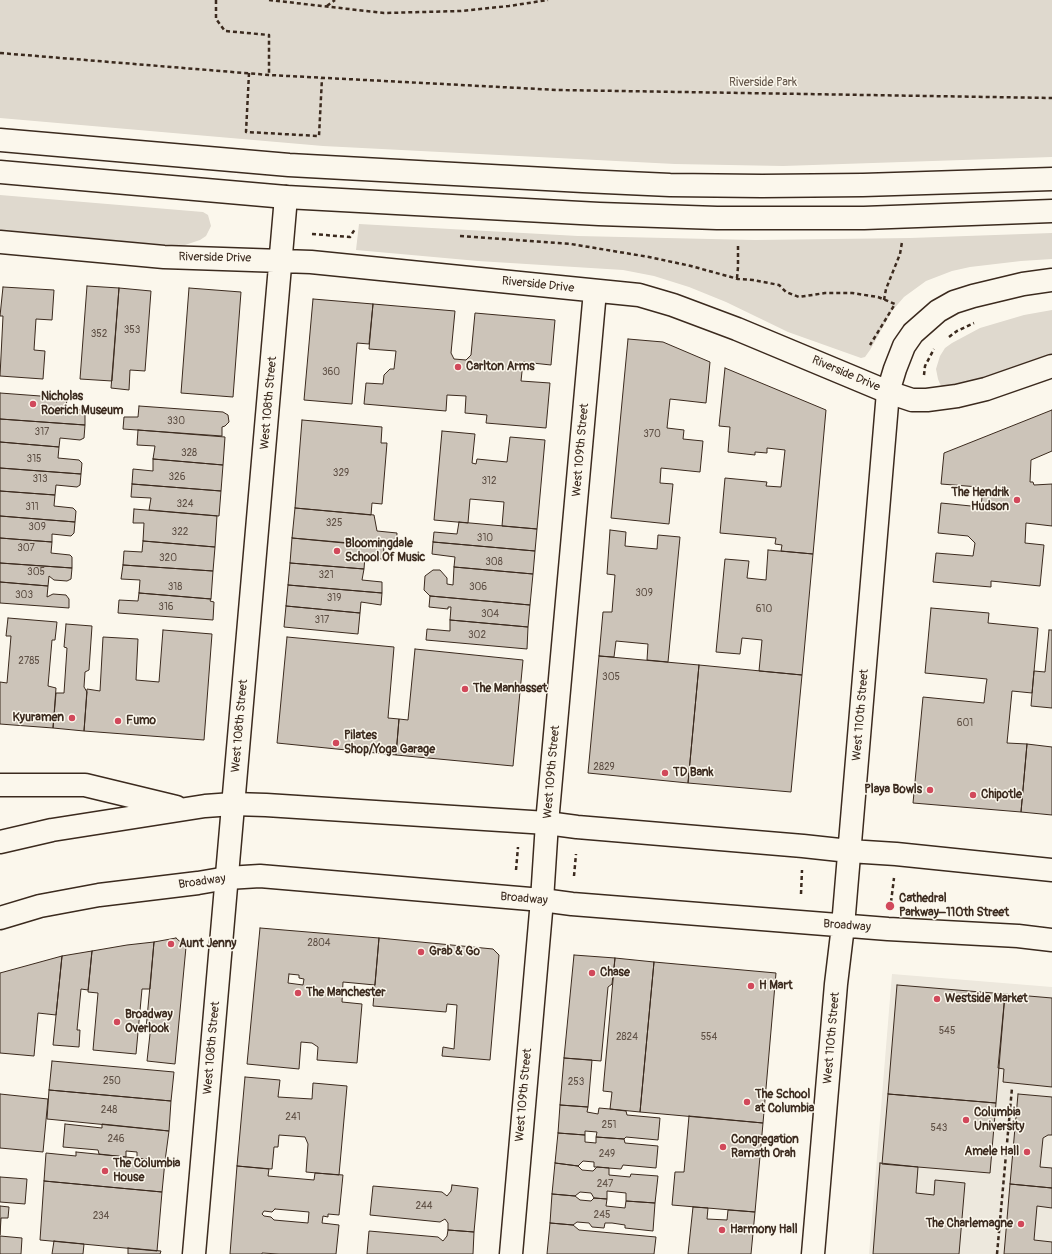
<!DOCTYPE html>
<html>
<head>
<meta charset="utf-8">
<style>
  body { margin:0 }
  canvas { display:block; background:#fbf7ec }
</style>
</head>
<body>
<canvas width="1052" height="1254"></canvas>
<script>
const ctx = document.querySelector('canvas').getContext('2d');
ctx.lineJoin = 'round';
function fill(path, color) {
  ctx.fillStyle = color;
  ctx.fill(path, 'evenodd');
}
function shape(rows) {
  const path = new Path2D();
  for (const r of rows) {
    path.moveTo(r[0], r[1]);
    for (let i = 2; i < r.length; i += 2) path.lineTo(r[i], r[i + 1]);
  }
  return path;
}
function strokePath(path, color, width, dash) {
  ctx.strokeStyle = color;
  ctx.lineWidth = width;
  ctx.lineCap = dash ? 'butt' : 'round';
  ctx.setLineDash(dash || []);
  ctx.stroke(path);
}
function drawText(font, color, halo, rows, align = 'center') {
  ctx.font = font + ' Pangolin,sans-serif';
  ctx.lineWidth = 3;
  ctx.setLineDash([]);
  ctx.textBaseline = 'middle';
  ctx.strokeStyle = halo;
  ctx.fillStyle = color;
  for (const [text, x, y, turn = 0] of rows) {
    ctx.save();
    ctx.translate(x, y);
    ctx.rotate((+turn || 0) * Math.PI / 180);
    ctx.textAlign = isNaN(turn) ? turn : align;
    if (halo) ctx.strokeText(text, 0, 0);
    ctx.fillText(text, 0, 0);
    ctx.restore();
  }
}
fill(shape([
  [892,974,1052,987,1052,1254,869,1254]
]), '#ede8dd');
fill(shape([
  [0,0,1052,0,1052,157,783,166,675,164,323,146,0,118],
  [0,195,203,212,208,215,211,226,206,236,200,240,182,246,0,231],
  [359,224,578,236,755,240,910,238,1052,233,1052,259,1021,261,970,267,952,271,926,281,904,297,892,311,870,350,865,357,861,358,788,332,726,302,689,287,654,276,623,270,478,261,356,250],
  [1052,310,1052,354,976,382,943,387,940,384,938,379,936,369,940,356,945,348,952,343,980,328,1024,315]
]), '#dfd9ce');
const building = shape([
  [87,286,119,288,112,381,80,379,87,286],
  [3,287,54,290,52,320,36,319,34,350,45,351,43,379,0,376,3,316,0,316,3,287],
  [119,288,151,291,145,371,130,370,129,390,111,388,119,288],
  [189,288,241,292,233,397,181,393,189,288],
  [313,299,373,304,369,344,357,343,352,404,304,400,313,299],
  [373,304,455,311,451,353,454,359,466,360,471,355,475,313,555,320,551,365,523,362,521,381,550,383,546,428,486,423,487,415,465,413,466,396,447,395,446,411,364,404,366,383,383,384,384,375,390,369,394,369,396,351,369,349,373,304],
  [628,339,663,342,710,362,706,403,670,399,667,428,684,430,683,439,703,441,700,472,661,468,660,483,673,484,669,524,611,518,628,339],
  [725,368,826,410,813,554,781,551,782,545,775,544,776,538,720,533,725,478,767,482,766,486,781,487,785,450,767,448,767,453,755,452,755,455,728,452,730,427,719,426,725,368],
  [0,393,67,398,66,409,83,410,85,413,85,425,0,419,0,393],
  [139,406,223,412,228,415,229,422,225,426,222,427,222,436,123,429,124,417,138,417,139,406],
  [1052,410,1052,451,1031,460,1030,482,1033,482,1034,485,1052,484,1052,526,1026,523,1025,543,1044,545,1040,586,991,581,991,587,933,582,936,553,973,556,975,543,968,536,938,533,941,503,981,507,982,497,983,493,979,487,941,484,944,453,1052,410],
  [0,419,85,425,84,438,80,440,60,438,59,447,0,442,0,419],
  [302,420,382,427,381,443,387,443,382,504,372,503,371,515,295,508,302,420],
  [138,430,225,437,223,465,153,459,155,446,137,445,138,430],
  [442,431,475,434,472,463,476,464,477,459,507,462,510,437,545,440,537,529,502,526,504,502,470,499,468,523,434,520,442,431],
  [0,442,59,447,58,458,79,460,82,463,81,474,0,468,0,442],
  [153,459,223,465,221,491,132,484,133,469,153,471,153,459],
  [0,468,81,474,80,485,77,487,56,485,55,495,0,491,0,468],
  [132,484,221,491,219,516,149,510,151,498,131,497,132,484],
  [0,491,55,495,54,506,73,508,76,511,75,522,0,516,0,491],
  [295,508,374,515,377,531,397,533,396,548,292,538,295,508],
  [134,509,217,516,215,547,143,541,144,523,133,523,134,509],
  [0,516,75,522,74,533,71,536,52,534,52,542,0,538,0,516],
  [459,522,537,529,535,551,433,542,434,532,457,534,459,522],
  [610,530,626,532,625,546,657,549,658,535,680,537,668,662,647,660,648,644,616,641,614,657,599,656,603,612,612,612,615,575,607,574,610,530],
  [0,538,52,542,51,553,70,555,72,557,72,568,0,563,0,538],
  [292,538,384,546,383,559,368,558,368,556,365,556,364,569,290,563,292,538],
  [143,541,215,547,213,571,123,565,124,551,142,552,143,541],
  [433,542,535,551,533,574,454,567,455,557,432,554,433,542],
  [768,550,813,554,802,675,759,671,762,640,742,638,740,654,716,652,725,559,749,561,747,578,766,580,768,550],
  [0,563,72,568,71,579,67,581,54,580,49,576,48,586,0,582,0,563],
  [290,563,364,569,362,580,382,582,382,593,288,585,290,563],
  [123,565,213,571,211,599,139,593,140,580,121,579,123,565],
  [454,567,533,574,530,605,430,596,424,590,425,576,433,570,440,570,447,578,447,584,453,585,454,567],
  [0,582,48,586,47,597,53,594,66,595,69,599,69,608,0,603,0,582],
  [288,585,382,593,381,605,361,602,360,613,286,606,288,585],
  [139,593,211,599,210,601,214,602,213,620,118,613,119,600,138,601,139,593],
  [430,596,530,605,528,627,450,620,451,607,448,607,448,609,429,607,430,596],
  [286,606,360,613,358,634,284,627,286,606],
  [931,608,989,613,988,623,1038,628,1032,693,1012,691,1007,743,1027,744,1021,812,913,803,923,697,984,703,986,685,987,679,925,673,931,608],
  [8,618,57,622,55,640,52,640,48,686,56,688,53,728,0,724,0,682,7,683,11,636,6,636,8,618],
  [450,620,528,627,527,649,426,640,427,629,450,631,450,620],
  [66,624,92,626,89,670,85,672,84,687,87,692,84,731,53,728,56,693,64,693,67,648,64,647,66,624],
  [163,630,212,634,204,740,84,731,87,689,100,691,103,637,138,639,136,680,159,682,163,630],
  [1049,630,1052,630,1052,708,1031,706,1034,671,1045,672,1049,630],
  [287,637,394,647,388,718,399,719,396,755,277,743,287,637],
  [415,649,523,660,513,766,396,755,399,719,408,720,415,649],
  [599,656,699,665,688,783,588,773,599,656],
  [699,665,802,675,791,792,688,783,699,665],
  [1027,744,1052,747,1052,815,1021,812,1027,744],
  [260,928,379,938,375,985,343,982,342,1002,362,1004,357,1063,317,1060,318,1047,312,1043,301,1042,299,1069,247,1064,260,928],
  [289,974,299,975,299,978,304,979,303,985,288,983,289,974],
  [176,938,186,947,175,1064,147,1061,150,1034,146,1029,154,942,176,938],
  [379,938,493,949,499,955,490,1060,442,1056,443,1047,454,1049,457,1005,447,1004,446,1012,373,1006,379,938],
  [154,942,150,989,142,989,136,1054,93,1050,98,993,88,992,92,951,127,945,154,942],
  [92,951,88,990,81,989,77,1030,80,1030,79,1047,53,1045,62,956,92,951],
  [574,955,615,958,612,984,608,987,601,1061,564,1058,574,955],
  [62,956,56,1015,38,1013,34,1056,0,1053,0,973,62,956],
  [615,958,654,962,640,1112,610,1109,612,1092,603,1091,615,958],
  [654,962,776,973,763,1123,640,1112,654,962],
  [897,985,1005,994,996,1103,888,1094,897,985],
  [1005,994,1052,998,1052,1087,1003,1082,1004,1069,998,1068,1005,994],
  [564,1058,592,1060,588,1107,560,1105,564,1058],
  [52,1061,174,1072,171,1101,49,1090,52,1061],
  [245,1077,280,1080,278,1097,312,1099,313,1083,347,1086,339,1175,306,1172,308,1144,305,1137,279,1135,278,1147,274,1147,272,1169,237,1166,245,1077],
  [49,1090,171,1101,169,1131,47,1119,49,1090],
  [0,1094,48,1099,43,1152,0,1148,0,1094],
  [888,1094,996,1103,990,1173,882,1164,888,1094],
  [1018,1094,1052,1097,1052,1135,1048,1135,1043,1138,1040,1167,1052,1168,1052,1188,1010,1184,1018,1094],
  [560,1105,588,1107,587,1112,598,1114,599,1108,610,1109,626,1111,627,1115,660,1118,658,1140,626,1137,624,1139,596,1137,597,1132,585,1131,585,1135,558,1133,560,1105],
  [689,1116,763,1123,755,1212,672,1205,675,1172,684,1172,689,1116],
  [65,1124,102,1128,102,1124,169,1131,165,1161,137,1158,137,1152,126,1151,126,1157,99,1154,98,1150,63,1147,65,1124],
  [558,1133,585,1135,585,1142,596,1143,596,1137,624,1139,625,1143,658,1146,656,1168,623,1165,621,1169,597,1167,594,1167,594,1162,583,1161,578,1166,555,1163,558,1133],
  [76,1152,165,1161,162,1192,44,1181,46,1153,76,1156,76,1152],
  [555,1163,578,1166,582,1170,593,1171,597,1167,609,1168,609,1175,630,1177,631,1174,658,1176,655,1203,626,1201,626,1193,607,1191,607,1199,594,1198,591,1193,580,1192,575,1196,552,1194,555,1163],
  [880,1163,918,1167,916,1193,934,1195,935,1180,965,1183,959,1254,873,1254,880,1163],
  [237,1166,269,1169,268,1176,314,1180,315,1173,343,1175,339,1215,328,1214,328,1217,323,1216,322,1223,339,1225,336,1254,279,1254,262,1253,262,1254,230,1254,237,1166],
  [275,1209,309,1212,308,1223,274,1220,271,1217,264,1216,262,1214,264,1211,272,1212,275,1209],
  [0,1177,27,1179,25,1204,0,1202,0,1177],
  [44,1181,162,1192,157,1251,40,1240,44,1181],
  [1010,1184,1052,1188,1052,1208,1037,1206,1034,1240,1052,1242,1052,1254,1004,1254,1010,1184],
  [452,1185,478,1188,474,1232,448,1230,448,1223,445,1219,440,1222,370,1215,373,1186,442,1192,447,1196,451,1191,452,1185],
  [552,1194,575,1196,580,1200,591,1201,594,1198,607,1199,606,1206,625,1208,626,1201,655,1203,653,1231,625,1228,625,1225,612,1223,605,1223,604,1228,592,1227,589,1223,577,1222,573,1225,550,1223,552,1194],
  [0,1206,9,1207,8,1218,1,1218,0,1235,0,1206],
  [693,1207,708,1208,707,1219,727,1220,728,1210,755,1212,751,1254,688,1254,693,1207],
  [550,1223,573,1225,579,1230,656,1237,654,1254,547,1254,550,1223],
  [448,1230,474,1232,473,1254,367,1254,369,1231,438,1237,443,1241,447,1236,448,1230],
  [0,1236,22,1238,21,1254,0,1254,0,1236],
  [54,1241,84,1244,83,1254,52,1254,54,1241],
  [128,1248,161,1251,160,1254,128,1254,128,1248]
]);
fill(building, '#ccc4b9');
strokePath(building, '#3b2a1e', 1);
const minor = shape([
  [0,242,164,257,311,262,639,295,673,305,737,329,888,392,912,400,927,400,957,396,986,389,1052,366],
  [194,1254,286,197],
  [511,1254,542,900,547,823,595,291]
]);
const major = shape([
  [0,140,289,165,583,181,670,185,762,186,863,185,1052,179],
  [0,172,286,197,599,214,717,218,864,218,1052,211],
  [0,785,85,785,176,807],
  [0,842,52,830,205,806,233,804,266,805,547,823,577,827,803,846,849,851,896,854,1052,870],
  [0,918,40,906,99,895,198,883,227,878,260,876,542,900,572,904,888,929,1018,936,1052,940],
  [813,1254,836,984,843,926,888,392,895,369,904,346,913,333,938,311,954,302,973,296,1023,284,1052,280]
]);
strokePath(minor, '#3b2a1e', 25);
strokePath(major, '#3b2a1e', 25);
strokePath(shape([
  [216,0,216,19,225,31,269,35,269,75],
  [269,0,384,13,461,11,509,6,548,0],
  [327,6,335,0],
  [0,53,269,75,558,90,1052,98],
  [249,73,246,132,319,136,322,78],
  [312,234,350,237,355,229],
  [460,236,571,244,649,257,691,266,738,279,753,280,779,285,786,292,799,297,825,293,852,293,878,297,895,304,870,345],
  [737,278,738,267,738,243],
  [884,300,886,289,900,254,902,242],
  [949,337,957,331,974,323],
  [924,375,925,366,934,349],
  [516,870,518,847],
  [574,876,576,854],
  [801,894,802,870],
  [891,902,894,878],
  [997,1254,1012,1088]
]), '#3b2a1e', 2.5, [4, 3]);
strokePath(minor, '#fbf7ec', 22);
strokePath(major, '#fbf7ec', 22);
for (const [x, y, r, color] of [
  [458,367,4,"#d1495b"],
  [33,404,4,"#d1495b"],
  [1017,500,4,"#d1495b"],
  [337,551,4,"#d1495b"],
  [465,689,4,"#d1495b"],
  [72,718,4,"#d1495b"],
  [118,721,4,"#d1495b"],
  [336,743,4,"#d1495b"],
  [665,773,4,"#d1495b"],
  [930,790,4,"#d1495b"],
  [973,795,4,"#d1495b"],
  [890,906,5,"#d1495b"],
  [171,944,4,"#d1495b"],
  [421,952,4,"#d1495b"],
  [592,973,4,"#d1495b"],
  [751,986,4,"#d1495b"],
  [298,993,4,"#d1495b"],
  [937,999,4,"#d1495b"],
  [117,1022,4,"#d1495b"],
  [747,1102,4,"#d1495b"],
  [966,1120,4,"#d1495b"],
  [723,1147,4,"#d1495b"],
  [1027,1152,4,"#d1495b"],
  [105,1171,4,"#d1495b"],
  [1021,1224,4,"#d1495b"],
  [722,1230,4,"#d1495b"]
]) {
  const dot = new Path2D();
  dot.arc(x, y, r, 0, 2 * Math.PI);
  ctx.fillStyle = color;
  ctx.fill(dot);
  strokePath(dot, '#fbf7ec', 1.5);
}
drawText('10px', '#5f5045', null, [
  ["353",132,330],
  ["352",99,334],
  ["360",331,372],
  ["330",176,421],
  ["317",42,432],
  ["370",652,434],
  ["328",189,453],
  ["315",34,459],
  ["329",341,473],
  ["326",177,477],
  ["313",40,479],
  ["312",489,481],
  ["324",185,504],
  ["311",32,507],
  ["325",334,523],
  ["309",37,527],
  ["322",180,532],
  ["310",485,538],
  ["307",26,548],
  ["320",168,558],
  ["308",494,562],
  ["305",36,572],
  ["321",326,575],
  ["318",175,587],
  ["306",478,587],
  ["309",644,593],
  ["303",24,595],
  ["319",334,598],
  ["316",166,607],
  ["610",764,609],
  ["304",490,614],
  ["317",322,620],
  ["302",477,635],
  ["2785",29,661],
  ["305",611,677],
  ["601",965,723],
  ["2829",604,767],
  ["2804",319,943],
  ["545",947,1031],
  ["2824",627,1037],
  ["554",709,1037],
  ["250",112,1081],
  ["253",576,1082],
  ["248",109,1110],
  ["241",293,1117],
  ["251",609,1125],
  ["543",939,1128],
  ["246",116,1139],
  ["249",607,1154],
  ["247",605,1184],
  ["244",424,1206],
  ["245",602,1215],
  ["234",101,1216]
]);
drawText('12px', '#64564a', '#fbf7ec', [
  ["Riverside Park",763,83]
]);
drawText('12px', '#3b2a1e', '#fbf7ec', [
  ["Riverside Drive",215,258,1],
  ["Riverside Drive",538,285,6],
  ["Riverside Drive",846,374,23],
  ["West 108th Street",269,403,-85],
  ["West 109th Street",581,450,-85],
  ["West 110th Street",861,715,-85],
  ["West 108th Street",240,726,-85],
  ["West 109th Street",552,772,-85],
  ["Broadway",202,882,-8],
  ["Broadway",524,899,5],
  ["Broadway",847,926,4],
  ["West 110th Street",832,1038,-85],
  ["West 108th Street",212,1048,-85],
  ["West 109th Street",524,1095,-85]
]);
drawText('bold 12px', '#3b2a1e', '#fbf7ec', [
  ["Carlton Arms",466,367],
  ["Nicholas",41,397],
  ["Roerich Museum",41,411],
  ["The Hendrik",1009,493,"right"],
  ["Hudson",1009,507,"right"],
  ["Bloomingdale",345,544],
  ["School Of Music",345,558],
  ["The Manhasset",473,689],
  ["Kyuramen",64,718,"right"],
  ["Fumo",126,721],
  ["Pilates",344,736],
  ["Shop/Yoga Garage",344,750],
  ["TD Bank",673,773],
  ["Playa Bowls",922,790,"right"],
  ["Chipotle",981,795],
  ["Cathedral",899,899],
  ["Parkway–110th Street",899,913],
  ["Aunt Jenny",179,944],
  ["Grab & Go",429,952],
  ["Chase",600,973],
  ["H Mart",759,986],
  ["The Manchester",306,993],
  ["Westside Market",945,999],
  ["Broadway",125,1015],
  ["Overlook",125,1029],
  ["The School",755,1095],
  ["at Columbia",755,1109],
  ["Columbia",974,1113],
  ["University",974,1127],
  ["Congregation",731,1140],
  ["Ramath Orah",731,1154],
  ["Amele Hall",1019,1152,"right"],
  ["The Columbia",113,1164],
  ["House",113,1178],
  ["The Charlemagne",1013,1224,"right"],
  ["Harmony Hall",730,1230]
], 'left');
</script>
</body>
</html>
